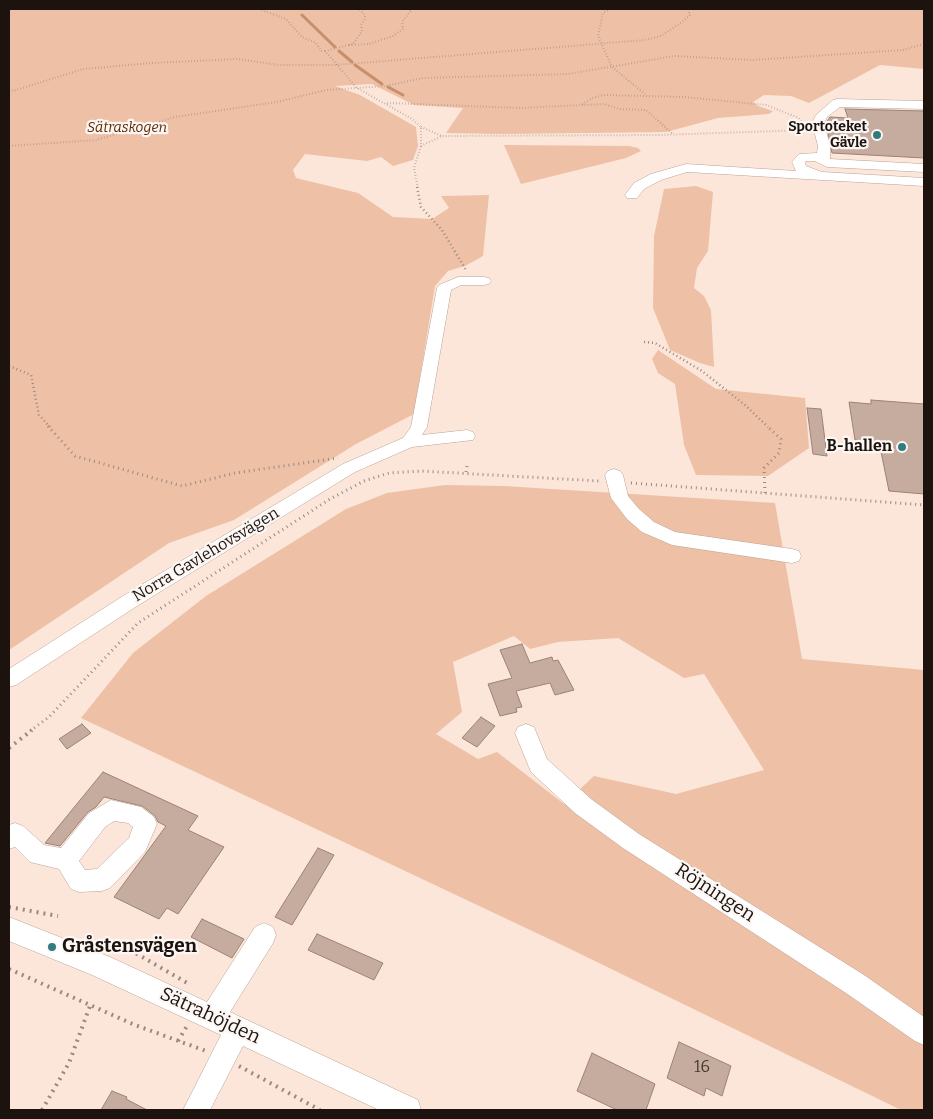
<!DOCTYPE html>
<html>
<head>
<meta charset="utf-8">
<style>
  body { margin:0 }
  #map { position:relative; width:933px; height:1119px; overflow:hidden; background:#fce6da; font-family:Bitter,serif }
  canvas { display:block }
  .frame { position:absolute; inset:0; border:10px solid #1c130e; pointer-events:none }
</style>
</head>
<body>
<div id="map">
<canvas width="933" height="1119"></canvas>
<div class="frame"></div>
</div>
<script>
const ctx = document.querySelector('canvas').getContext('2d');
ctx.lineJoin = 'round';
function fill(path, color) {
  ctx.fillStyle = color;
  ctx.fill(path, 'evenodd');
}
function shape(rows) {
  const path = new Path2D();
  for (const r of rows) {
    path.moveTo(r[0], r[1]);
    for (let i = 2; i < r.length; i += 2) path.lineTo(r[i], r[i + 1]);
  }
  return path;
}
function strokePath(path, color, width, dash) {
  ctx.strokeStyle = color;
  ctx.lineWidth = width;
  ctx.lineCap = dash ? 'butt' : 'round';
  ctx.setLineDash(dash || []);
  ctx.stroke(path);
}
function drawText(font, color, halo, rows, align = 'center') {
  ctx.font = font + ' Bitter,serif';
  ctx.lineWidth = 4.5;
  ctx.setLineDash([]);
  ctx.textBaseline = 'middle';
  ctx.strokeStyle = halo;
  ctx.fillStyle = color;
  for (const [text, x, y, turn = 0] of rows) {
    ctx.save();
    ctx.translate(x, y);
    ctx.rotate((+turn || 0) * Math.PI / 180);
    ctx.textAlign = isNaN(turn) ? turn : align;
    if (halo) ctx.strokeText(text, 0, 0);
    ctx.fillText(text, 0, 0);
    ctx.restore();
  }
}
fill(shape([
  [9,9,924,9,924,69,880,65,809,103,791,96,764,95,753,102,758,106,773,111,769,114,718,118,666,132,502,134,446,133,463,108,414,105,372,84,335,86,360,95,416,127,418,146,413,160,393,166,381,157,367,161,305,154,293,170,296,178,358,193,393,217,432,219,449,208,441,196,489,195,483,256,465,266,448,271,435,286,414,414,356,444,234,520,169,543,9,650],
  [504,145,629,146,638,148,641,151,626,158,521,184],
  [696,186,713,192,708,251,697,268,694,288,704,296,711,310,714,367,700,363,670,350,653,308,654,236,664,189],
  [658,350,716,389,805,398,809,448,768,476,696,475,684,445,675,384,658,373,652,359],
  [445,485,504,486,775,503,802,659,924,670,924,1110,901,1110,564,946,81,718,133,653,206,596,346,509,387,493],
  [514,636,530,649,558,642,618,638,684,678,704,674,764,770,676,794,594,776,564,804,497,752,478,759,436,734,462,712,453,662]
]), '#eec0a6');
strokePath(shape([
  [302,15,335,47],
  [339,51,352,62],
  [355,65,382,84],
  [388,87,403,95]
]), '#c88f6d', 3);
const building = shape([
  [845,109,924,111,924,158,832,153,826,123,830,117,848,118,845,109],
  [871,400,924,404,924,494,889,491,879,442,855,440,849,402,871,404,871,400],
  [807,408,821,409,827,456,813,454,807,408],
  [522,644,530,663,552,657,553,661,558,660,574,690,555,695,550,683,516,691,522,707,516,708,517,712,500,716,488,684,512,678,500,650,522,644],
  [481,717,495,726,477,747,462,738,481,717],
  [82,724,91,733,67,749,59,739,82,724],
  [103,772,198,816,188,830,224,847,178,914,167,908,159,919,114,897,166,826,158,822,155,816,142,806,104,797,96,807,88,812,60,846,45,843,103,772],
  [318,848,334,855,292,925,275,917,318,848],
  [202,919,244,939,232,958,191,937,202,919],
  [317,934,383,963,374,980,308,950,317,934],
  [679,1042,731,1066,722,1096,706,1088,704,1096,667,1078,679,1042],
  [592,1053,655,1084,646,1110,617,1110,577,1091,592,1053],
  [112,1091,127,1097,126,1099,147,1110,101,1110,112,1091]
]);
fill(building, '#c6ac9e');
strokePath(building, '#9a8275', 1);
const minor = shape([
  [837,99,924,101,924,109,840,107,827,117,824,123,830,146,830,159,924,164,924,172,827,167,815,161,806,161,805,163,806,166,822,172,924,178,924,186,687,172,661,180,644,189,637,198,627,198,625,195,634,183,651,174,686,164,796,171,792,162,799,154,817,153,818,146,812,123,816,115,833,100,837,99],
  [458,277,484,277,489,278,491,281,489,284,484,285,461,285,451,290,427,427,422,435,467,430,473,432,475,436,473,440,412,447,355,472,137,606,16,685,9,687,9,669,123,596,343,464,403,438,411,427,437,288,439,285,458,277],
  [614,469,620,471,623,475,628,496,639,509,654,522,675,532,792,549,799,551,801,556,799,561,792,563,672,545,642,532,627,519,611,498,605,475,608,471,614,469],
  [526,724,534,727,547,759,591,799,639,834,864,975,924,1017,924,1045,915,1041,846,993,623,848,575,813,531,772,515,733,518,727,526,724],
  [111,800,141,807,154,817,157,824,145,852,110,888,102,891,79,892,71,889,59,869,30,862,15,847,9,849,9,825,15,823,23,826,44,845,61,848,89,813,111,800],
  [114,821,128,823,133,827,129,838,97,869,85,870,79,861,105,827,114,821],
  [9,917,110,957,207,1002,255,927,264,923,273,927,276,935,273,943,230,1012,418,1100,421,1110,379,1110,243,1046,210,1110,183,1110,221,1035,92,975,9,941,9,917]
]);
strokePath(minor, '#bba294', 1);
strokePath(shape([
  [259,9,286,19,302,37,316,43,321,51,325,51,357,88,412,119,421,127,421,146,414,168,418,188],
  [610,9,603,13,598,36,612,67,645,94],
  [349,45,369,44,393,36,403,29,402,22,412,9],
  [325,51,353,44,362,31,361,25,365,19,365,15,359,9],
  [9,90,13,91,83,69,152,63,237,59,279,65,336,65,645,40,661,36,682,22,690,15,688,9],
  [387,103,520,108,604,104,619,109,646,110,673,134],
  [421,127,442,136],
  [9,146,96,140,175,117,277,102,326,90,386,86,423,78,568,74,674,56,753,60,903,50,924,44],
  [421,146,442,136,659,135,807,130,799,118,766,105,684,97,604,95,592,98,581,105]
]), '#998980', 2, [0.5, 2.5]);
strokePath(shape([
  [417,187,421,207,442,230,466,270],
  [644,342,655,343,702,371,745,405,768,427],
  [9,366,31,375,39,415,50,427]
]), '#998980', 2.5, [1, 3]);
strokePath(shape([
  [48,426,75,456,182,486,235,473,338,458],
  [466,472,467,466],
  [631,483,924,505],
  [765,493,764,468,779,453,781,439,767,426],
  [30,731,49,717,138,623,330,499,364,481,389,473,421,471,599,481]
]), '#998980', 3, [1, 4]);
strokePath(shape([
  [9,748,32,730],
  [9,907,58,916],
  [118,943,189,984],
  [9,969,135,1025,206,1051],
  [178,1041,187,1026],
  [239,1066,320,1110],
  [42,1110,69,1063,90,1006]
]), '#998980', 4, [2, 5]);
fill(minor, '#fff');
for (const [x, y, r, color] of [
  [877,135,5,"#327b7f"],
  [902,447,5,"#327b7f"],
  [52,947,5,"#327b7f"]
]) {
  const dot = new Path2D();
  dot.arc(x, y, r, 0, 2 * Math.PI);
  ctx.fillStyle = color;
  ctx.fill(dot);
  strokePath(dot, '#fcf7f4', 2);
}
drawText('bold 14px', '#1c130e', '#fcf7f4', [
  ["Sportoteket",867,127],
  ["Gävle",867,143]
], 'right');
drawText('italic 14px', '#5e2900', '#fcf7f4', [
  ["Sätraskogen",127,128]
]);
drawText('bold 16px', '#1c130e', '#fcf7f4', [
  ["B-hallen",892,447]
], 'right');
drawText('16px', '#1c130e', '#fcf7f4', [
  ["Norra Gavlehovsvägen",206,555,-31]
]);
drawText('16px', '#463932', null, [
  ["16",702,1068]
]);
drawText('19px', '#1c130e', '#fcf7f4', [
  ["Röjningen",715,893,33],
  ["Sätrahöjden",210,1016,25]
]);
drawText('bold 19px', '#1c130e', '#fcf7f4', [
  ["Gråstensvägen",62,947]
], 'left');
</script>
</body>
</html>
